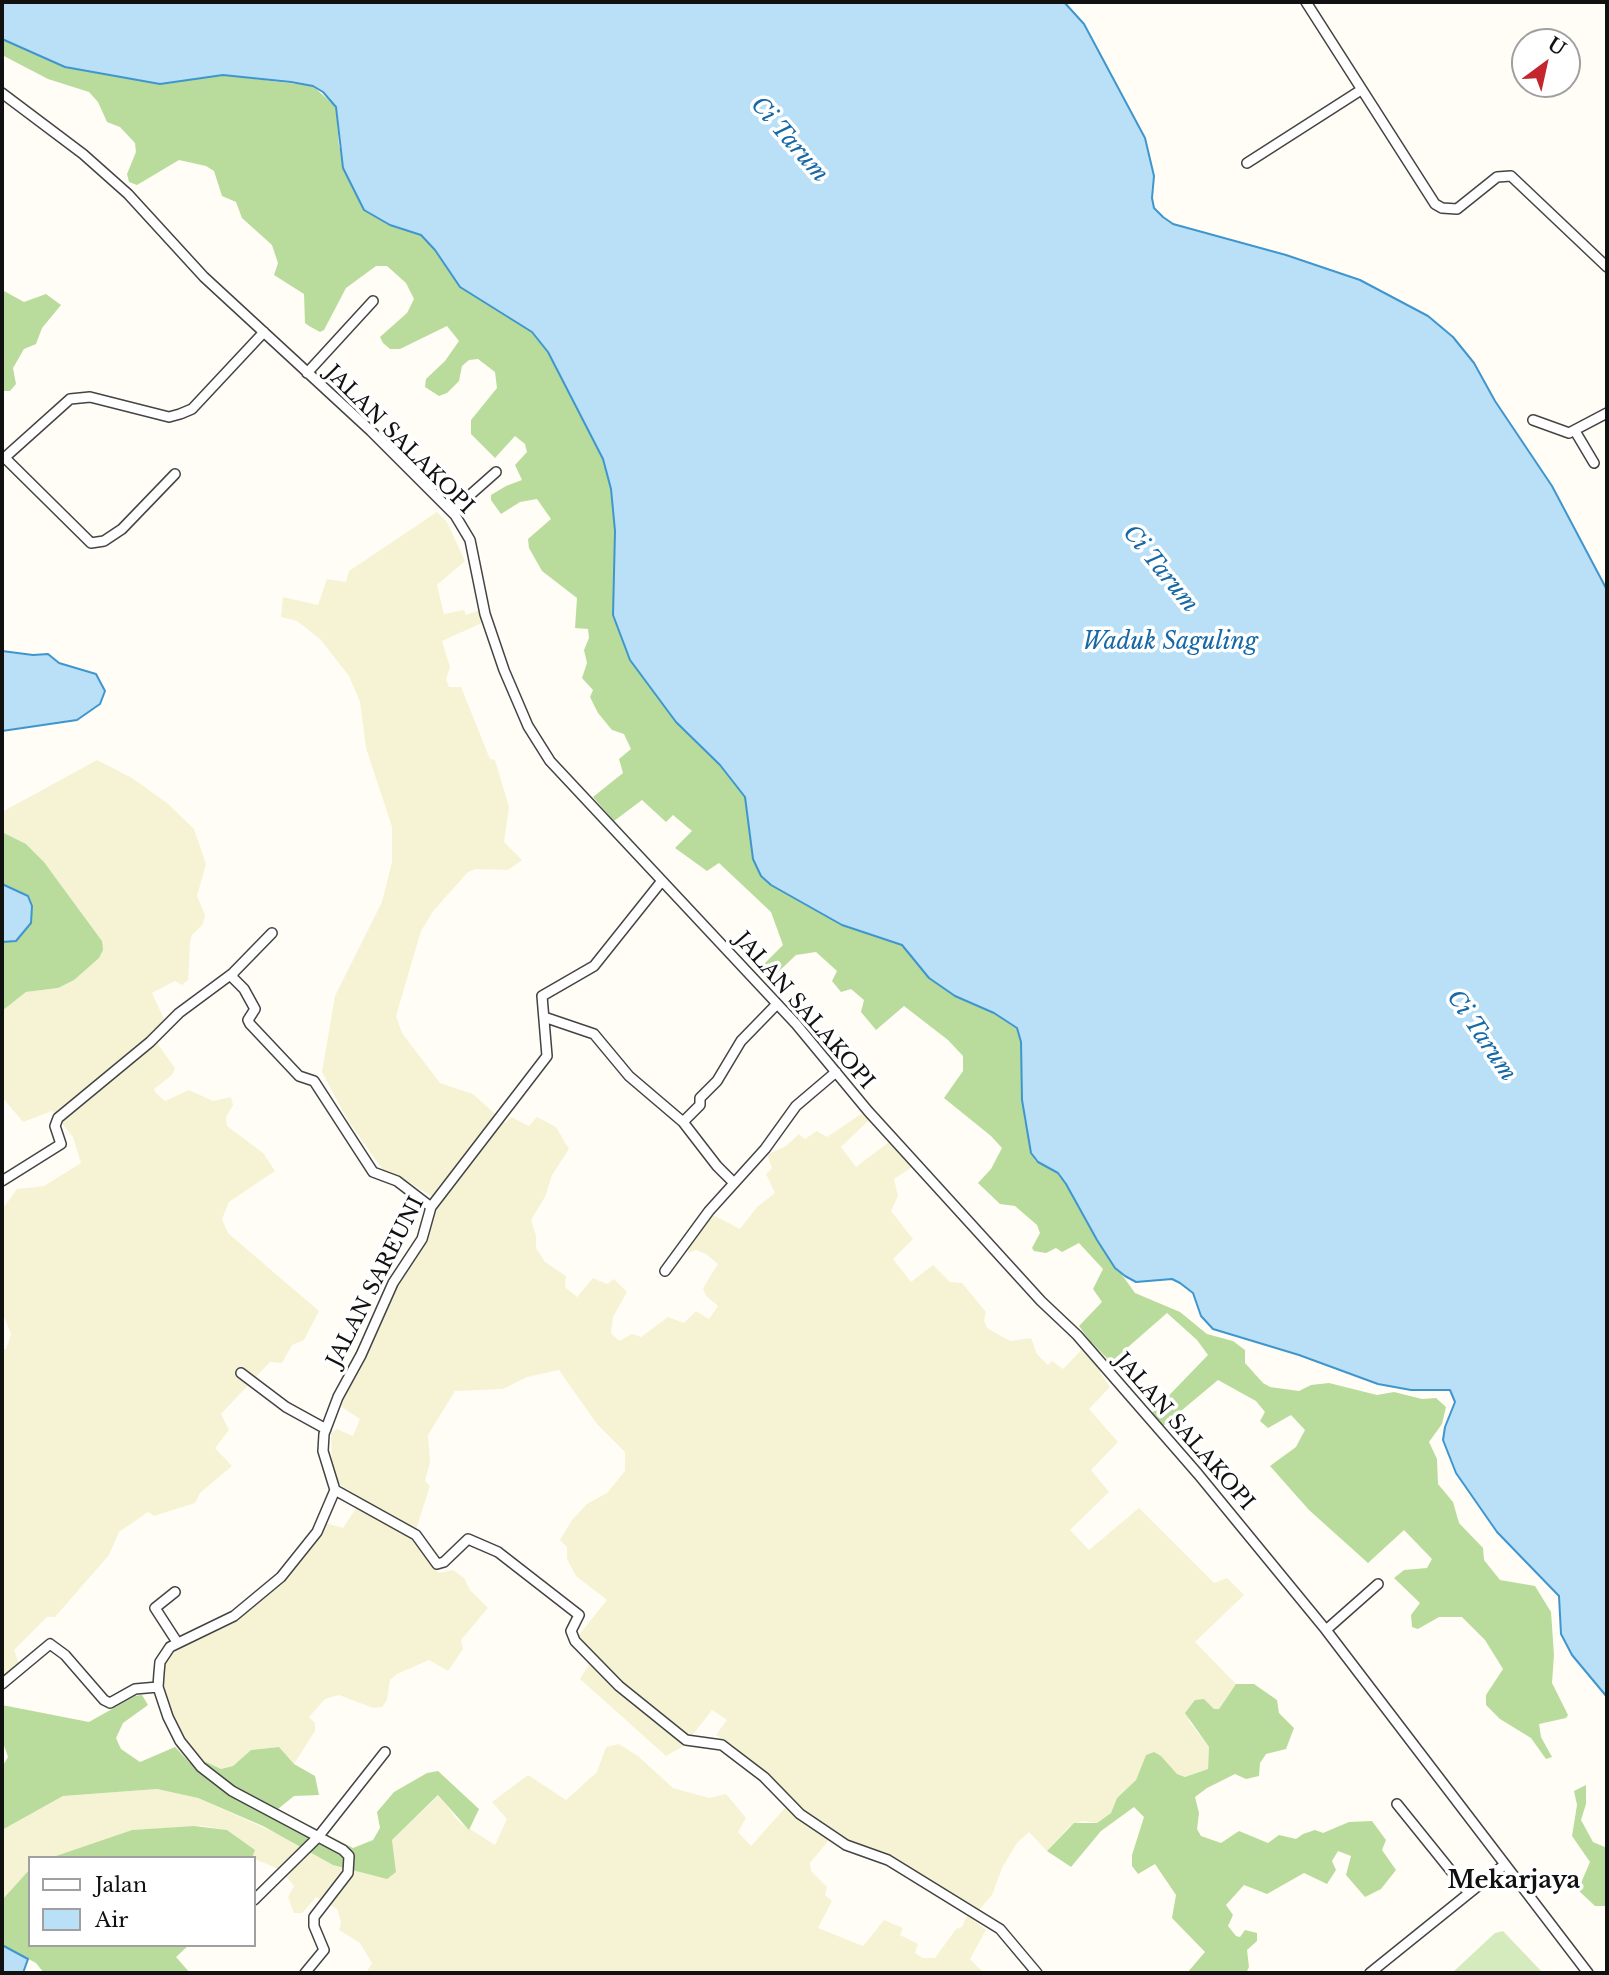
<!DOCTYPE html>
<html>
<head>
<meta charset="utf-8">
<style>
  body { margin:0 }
  #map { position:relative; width:1609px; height:1975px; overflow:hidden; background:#fffdf5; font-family:"Libre Baskerville",serif }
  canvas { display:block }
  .frame { position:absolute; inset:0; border:4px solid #111; pointer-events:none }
  .legend { position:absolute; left:28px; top:1856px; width:228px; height:91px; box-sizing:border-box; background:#fff; border:2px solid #a0a0a0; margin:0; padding:9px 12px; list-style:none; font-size:21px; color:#111 }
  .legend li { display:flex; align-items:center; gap:14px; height:35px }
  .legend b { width:35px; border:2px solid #a0a0a0 }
  .north { position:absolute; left:1511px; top:28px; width:70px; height:70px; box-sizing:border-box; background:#fff; border:2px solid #a0a0a0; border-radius:50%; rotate:33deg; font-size:19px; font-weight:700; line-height:28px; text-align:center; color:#111 }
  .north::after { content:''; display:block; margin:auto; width:24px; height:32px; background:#c4262e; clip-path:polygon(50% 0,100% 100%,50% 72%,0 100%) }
</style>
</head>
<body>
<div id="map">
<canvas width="1609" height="1975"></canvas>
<div class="frame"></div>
<ul class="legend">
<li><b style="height:9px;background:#fff"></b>Jalan</li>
<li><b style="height:19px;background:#b9e0f7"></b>Air</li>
</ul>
<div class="north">U</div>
</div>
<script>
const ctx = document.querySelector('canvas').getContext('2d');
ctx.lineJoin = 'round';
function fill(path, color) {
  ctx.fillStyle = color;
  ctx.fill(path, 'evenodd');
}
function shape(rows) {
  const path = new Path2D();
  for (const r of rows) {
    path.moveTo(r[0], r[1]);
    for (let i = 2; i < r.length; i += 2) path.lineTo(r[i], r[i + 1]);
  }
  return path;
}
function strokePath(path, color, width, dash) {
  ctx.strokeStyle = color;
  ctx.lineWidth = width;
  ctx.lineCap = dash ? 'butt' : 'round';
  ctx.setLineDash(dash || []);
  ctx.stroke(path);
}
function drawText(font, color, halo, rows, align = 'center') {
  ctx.font = font + ' "Libre Baskerville",serif';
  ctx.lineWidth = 7;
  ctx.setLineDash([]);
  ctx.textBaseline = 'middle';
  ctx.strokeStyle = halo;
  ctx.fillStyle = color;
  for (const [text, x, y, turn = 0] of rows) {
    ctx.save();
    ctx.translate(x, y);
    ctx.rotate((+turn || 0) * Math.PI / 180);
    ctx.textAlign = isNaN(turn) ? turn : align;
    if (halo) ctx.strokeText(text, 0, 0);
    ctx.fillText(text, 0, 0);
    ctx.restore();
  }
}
fill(shape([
  [437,512,447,522,465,561,437,585,444,614,464,610,466,615,479,610,482,623,442,641,450,667,446,679,449,687,461,687,490,759,495,760,509,807,504,842,522,860,508,870,476,869,468,872,434,910,421,931,396,1016,402,1033,440,1083,473,1094,505,1123,511,1117,529,1126,537,1117,556,1127,569,1149,552,1175,545,1197,531,1220,536,1236,536,1248,545,1262,566,1276,565,1287,577,1297,593,1278,607,1284,614,1279,627,1292,613,1317,611,1333,619,1341,632,1334,641,1337,668,1317,684,1323,696,1311,709,1319,718,1306,706,1296,703,1288,718,1264,706,1254,696,1250,688,1253,689,1246,713,1215,740,1229,757,1207,775,1193,766,1174,772,1168,768,1157,771,1153,786,1146,799,1134,805,1139,817,1131,827,1137,861,1114,869,1120,841,1147,856,1167,889,1142,914,1166,894,1179,898,1196,891,1211,913,1239,893,1259,911,1282,933,1265,950,1282,962,1283,986,1312,984,1320,987,1328,1010,1341,1031,1338,1037,1354,1048,1365,1052,1361,1063,1369,1090,1341,1111,1362,1100,1372,1110,1387,1089,1409,1118,1442,1091,1470,1109,1492,1070,1530,1089,1550,1139,1508,1214,1583,1227,1578,1244,1595,1195,1642,1236,1684,1219,1709,1188,1720,1209,1747,1208,1769,1185,1777,1177,1774,1154,1752,1146,1755,1136,1780,1117,1798,1111,1813,1097,1823,1082,1821,1068,1828,1047,1851,1029,1832,1017,1843,1002,1868,992,1895,972,1918,986,1930,970,1959,984,1973,366,1973,372,1963,360,1943,339,1930,341,1922,337,1909,316,1897,302,1913,294,1913,288,1897,294,1886,281,1870,252,1858,254,1850,227,1830,202,1826,132,1830,50,1858,30,1858,30,1869,2,1900,2,1830,63,1796,157,1789,198,1798,289,1839,396,1872,392,1840,439,1795,459,1822,495,1845,507,1819,492,1802,528,1775,566,1800,597,1772,606,1747,619,1744,638,1756,673,1788,709,1798,726,1794,746,1818,738,1832,751,1846,792,1800,733,1745,716,1735,727,1720,712,1710,684,1746,666,1756,580,1679,588,1666,587,1658,570,1646,607,1600,576,1576,567,1559,567,1547,560,1540,572,1520,587,1504,607,1493,625,1471,625,1452,597,1424,559,1370,527,1377,503,1389,455,1391,428,1435,430,1462,425,1481,430,1486,413,1539,439,1573,453,1570,464,1578,470,1590,488,1608,461,1640,463,1649,448,1671,429,1660,397,1674,390,1680,387,1700,382,1707,373,1708,339,1695,325,1699,309,1717,315,1723,315,1731,294,1764,279,1747,251,1750,233,1766,221,1769,206,1762,190,1763,175,1747,182,1736,162,1691,165,1659,185,1643,224,1627,242,1615,288,1576,326,1523,343,1528,362,1499,338,1483,332,1465,331,1433,337,1429,353,1436,360,1419,339,1405,395,1289,424,1245,437,1205,431,1196,402,1178,385,1173,347,1119,322,1072,335,996,382,902,392,862,392,827,366,748,360,702,349,676,320,639,297,621,281,617,283,597,318,605,327,579,346,582,349,571],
  [834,1834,971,1907,962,1927,956,1929,935,1958,923,1958,915,1953,918,1944,900,1935,903,1928,884,1920,863,1946,818,1928,832,1901,825,1895,827,1887,811,1871,810,1863],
  [97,760,132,778,167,803,194,829,206,864,197,896,205,915,203,924,192,935,190,942,188,980,182,985,175,981,152,993,164,1019,152,1036,175,1068,172,1075,154,1089,156,1093,165,1101,189,1090,213,1101,231,1097,233,1105,226,1117,227,1126,263,1153,275,1171,229,1202,222,1219,228,1233,243,1246,319,1311,304,1340,292,1345,282,1363,270,1362,221,1414,229,1430,215,1448,232,1466,200,1493,195,1503,154,1516,148,1512,119,1532,109,1555,55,1617,47,1617,14,1650,19,1664,2,1681,2,1349,6,1349,11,1334,2,1312,2,1210,17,1189,44,1186,81,1163,73,1137,52,1111,23,1122,2,1097,2,1011,26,992,58,988,102,941,44,862,26,844,2,832,2,812]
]), '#f6f3d4');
fill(shape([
  [1503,1931,1543,1973,1452,1973,1495,1933]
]), '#d5ebbd');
fill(shape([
  [2,39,65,67,160,84,223,75,313,86,336,107,339,147,390,225,421,235,435,250,460,287,532,332,548,352,603,460,611,489,615,531,613,615,630,660,676,722,720,765,745,797,753,859,761,877,771,885,842,925,902,945,929,978,955,996,994,1013,1017,1029,1021,1042,1024,1118,1035,1160,1058,1173,1066,1184,1097,1240,1135,1293,1180,1312,1207,1334,1233,1341,1245,1350,1245,1363,1263,1383,1270,1387,1299,1391,1311,1385,1329,1383,1377,1395,1394,1392,1422,1399,1436,1398,1446,1407,1442,1424,1429,1442,1437,1459,1438,1484,1453,1502,1459,1523,1483,1548,1484,1560,1500,1580,1535,1586,1551,1612,1554,1655,1552,1683,1568,1715,1566,1718,1539,1724,1541,1737,1552,1757,1546,1759,1531,1738,1500,1719,1486,1705,1486,1695,1503,1669,1485,1640,1462,1617,1439,1617,1418,1629,1412,1627,1411,1615,1420,1603,1394,1578,1404,1570,1427,1568,1432,1559,1404,1530,1368,1563,1309,1510,1270,1466,1296,1447,1305,1430,1291,1415,1268,1428,1260,1421,1265,1412,1256,1401,1218,1380,1163,1426,1151,1414,1208,1355,1197,1340,1167,1313,1111,1362,1090,1341,1079,1326,1102,1302,1093,1289,1103,1269,1079,1243,1062,1252,1056,1248,1046,1253,1034,1251,1032,1248,1040,1233,1037,1225,1015,1206,1000,1204,978,1183,991,1169,1002,1148,991,1136,944,1098,963,1071,963,1056,948,1040,904,1006,876,1030,861,1012,864,1000,851,989,841,992,832,981,837,971,816,952,796,955,773,977,762,966,783,945,771,912,719,863,707,871,675,848,692,831,673,815,666,822,642,800,614,821,593,797,623,773,619,759,631,749,624,734,612,730,598,713,590,697,593,690,582,678,587,663,584,650,589,638,588,629,575,628,577,598,542,571,529,548,528,539,551,519,537,499,520,502,501,514,491,500,491,495,506,486,522,480,515,465,527,452,525,444,515,436,495,458,471,434,471,420,497,388,495,372,478,359,469,360,462,366,459,381,447,393,439,396,425,387,426,379,445,361,459,341,447,326,400,349,390,349,383,343,380,337,407,313,414,299,406,283,387,266,376,266,346,288,324,330,320,332,309,326,305,323,304,294,274,275,278,263,272,245,242,218,236,202,222,196,214,171,206,166,179,160,137,185,129,182,127,174,136,152,135,143,120,127,107,122,98,102,89,92,48,79,2,55],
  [4,291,24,302,46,294,61,305,42,328,36,344,24,349,13,368,16,384,10,391,2,391],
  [2,832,26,844,44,862,102,941,103,950,99,958,74,980,58,988,26,992,2,1011,2,942,16,941,28,896,2,884],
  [1236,1684,1254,1684,1277,1700,1279,1713,1294,1728,1286,1749,1266,1754,1260,1763,1259,1776,1246,1779,1235,1774,1207,1788,1195,1797,1199,1813,1197,1829,1201,1836,1221,1843,1239,1831,1268,1843,1279,1835,1296,1839,1303,1834,1315,1830,1323,1833,1349,1822,1372,1821,1386,1840,1382,1850,1396,1870,1381,1889,1365,1897,1346,1875,1351,1856,1338,1851,1332,1861,1336,1870,1327,1884,1304,1873,1267,1894,1244,1885,1226,1905,1233,1915,1228,1926,1236,1936,1240,1937,1245,1930,1257,1933,1257,1941,1247,1950,1249,1967,1246,1973,1187,1973,1205,1952,1172,1918,1176,1895,1155,1864,1138,1874,1132,1866,1132,1855,1144,1817,1134,1807,1101,1831,1071,1867,1047,1851,1074,1823,1097,1823,1111,1813,1117,1798,1136,1780,1146,1755,1154,1752,1161,1756,1177,1774,1185,1777,1208,1769,1209,1747,1185,1713,1195,1700,1204,1699,1214,1709,1219,1709],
  [142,1695,148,1705,123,1723,116,1738,121,1749,140,1762,175,1747,190,1763,206,1762,221,1769,233,1766,251,1750,279,1747,294,1764,315,1776,319,1795,294,1796,278,1809,353,1848,373,1840,380,1828,377,1812,394,1792,427,1773,438,1771,479,1809,469,1830,438,1795,392,1840,396,1872,387,1879,333,1865,263,1826,198,1798,157,1789,63,1796,2,1830,2,1767,8,1757,2,1740,2,1705,89,1722,135,1696],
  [1586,1785,1586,1804,1581,1820,1593,1842,1607,1848,1607,1906,1595,1906,1578,1890,1590,1862,1572,1836,1577,1805,1574,1791],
  [194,1826,227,1830,255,1850,252,1858,50,1858,132,1830],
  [30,1869,30,1945,189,1945,176,1957,190,1973,44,1973,36,1963,2,1945,2,1900]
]), '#b9dc9c');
const water = shape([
  [2,2,1064,2,1084,24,1145,138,1154,176,1152,198,1154,208,1163,217,1173,224,1286,255,1360,280,1428,316,1453,337,1474,363,1495,401,1552,486,1607,590,1607,1697,1572,1655,1561,1634,1559,1596,1497,1532,1456,1473,1443,1440,1445,1427,1455,1402,1450,1390,1411,1390,1378,1384,1299,1355,1213,1329,1201,1316,1193,1293,1180,1283,1172,1279,1136,1282,1125,1276,1115,1268,1097,1240,1066,1184,1058,1173,1038,1162,1031,1153,1022,1100,1021,1042,1017,1028,994,1013,955,996,929,978,902,945,842,925,771,885,761,876,753,859,745,797,720,765,676,722,630,660,613,615,615,531,611,489,603,459,548,352,532,332,460,287,435,250,421,235,390,225,364,210,343,168,336,107,323,92,313,86,291,82,223,75,160,84,65,67,2,39,2,2],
  [2,651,33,655,48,654,59,663,96,674,105,691,100,704,77,720,2,731,2,651],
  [2,884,28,896,32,906,31,923,16,941,2,942,2,884],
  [2,1945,28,1959,23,1973,2,1973,2,1945]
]);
fill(water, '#b9e0f7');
strokePath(water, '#3f96cf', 2);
const minor = shape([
  [1306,2,1435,204,1442,208,1457,209,1497,177,1511,176,1607,267],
  [2,93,83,154,128,194,204,277,371,431,455,515,470,540,485,614,504,670,528,726,550,761,796,1024,868,1111,1041,1301,1077,1335,1198,1474,1326,1630,1588,1973],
  [1247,163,1361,90],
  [307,373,373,301],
  [1533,420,1569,433,1607,413],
  [1575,431,1594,463],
  [5,458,91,543,104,541,122,529,175,474],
  [2,460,70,399,90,397,169,417,180,414,192,409,264,332],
  [452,511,496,472],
  [272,933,233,973,233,978,244,989,255,1009,248,1020,250,1024,299,1076,314,1081,373,1172,397,1181,431,1207],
  [544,1017,594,1034,629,1076,683,1122,717,1166,734,1183],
  [683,1122,700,1105,700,1098,717,1081,741,1041,777,1004],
  [2,1181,61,1144,55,1126,58,1118,150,1042,179,1013,233,973],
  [665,1271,709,1211,765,1149,796,1106,836,1072],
  [241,1373,286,1407,326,1429],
  [335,1490,416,1535,437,1564,444,1562,468,1539,498,1552,579,1615,571,1631,575,1641,619,1686,686,1740,722,1745,764,1777,800,1814,846,1845,888,1860,1000,1929,1037,1973],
  [335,1490,323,1451,324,1434,338,1397,361,1355,393,1283,422,1239,431,1207,547,1056,542,996,594,966,661,882],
  [175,1592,155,1608,177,1642],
  [1326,1630,1378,1584],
  [2,1684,50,1644,65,1655,104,1700,110,1703,135,1689,158,1687],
  [1397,1804,1468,1892],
  [254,1900,318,1837,385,1752],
  [305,1973,324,1950,314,1926,314,1917,348,1873,349,1856,343,1850,232,1791,201,1767,180,1741,168,1717,158,1687,159,1673,160,1662,170,1647,234,1616,281,1577,317,1532,335,1490],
  [1370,1973,1504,1865]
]);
strokePath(minor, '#444', 12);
strokePath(minor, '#fff', 9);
drawText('21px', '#111', '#fff', [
  ["JALAN SALAKOPI",399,440,45],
  ["JALAN SALAKOPI",804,1011,49],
  ["JALAN SAREUNI",376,1282,-63],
  ["JALAN SALAKOPI",1184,1432,49]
]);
drawText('italic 23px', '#1768a6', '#fff', [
  ["Ci Tarum",789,140,49],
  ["Ci Tarum",1160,569,51],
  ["Waduk Saguling",1170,643],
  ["Ci Tarum",1481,1036,56]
]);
drawText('bold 24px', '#111', '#fff', [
  ["Mekarjaya",1514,1881]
]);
</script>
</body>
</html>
